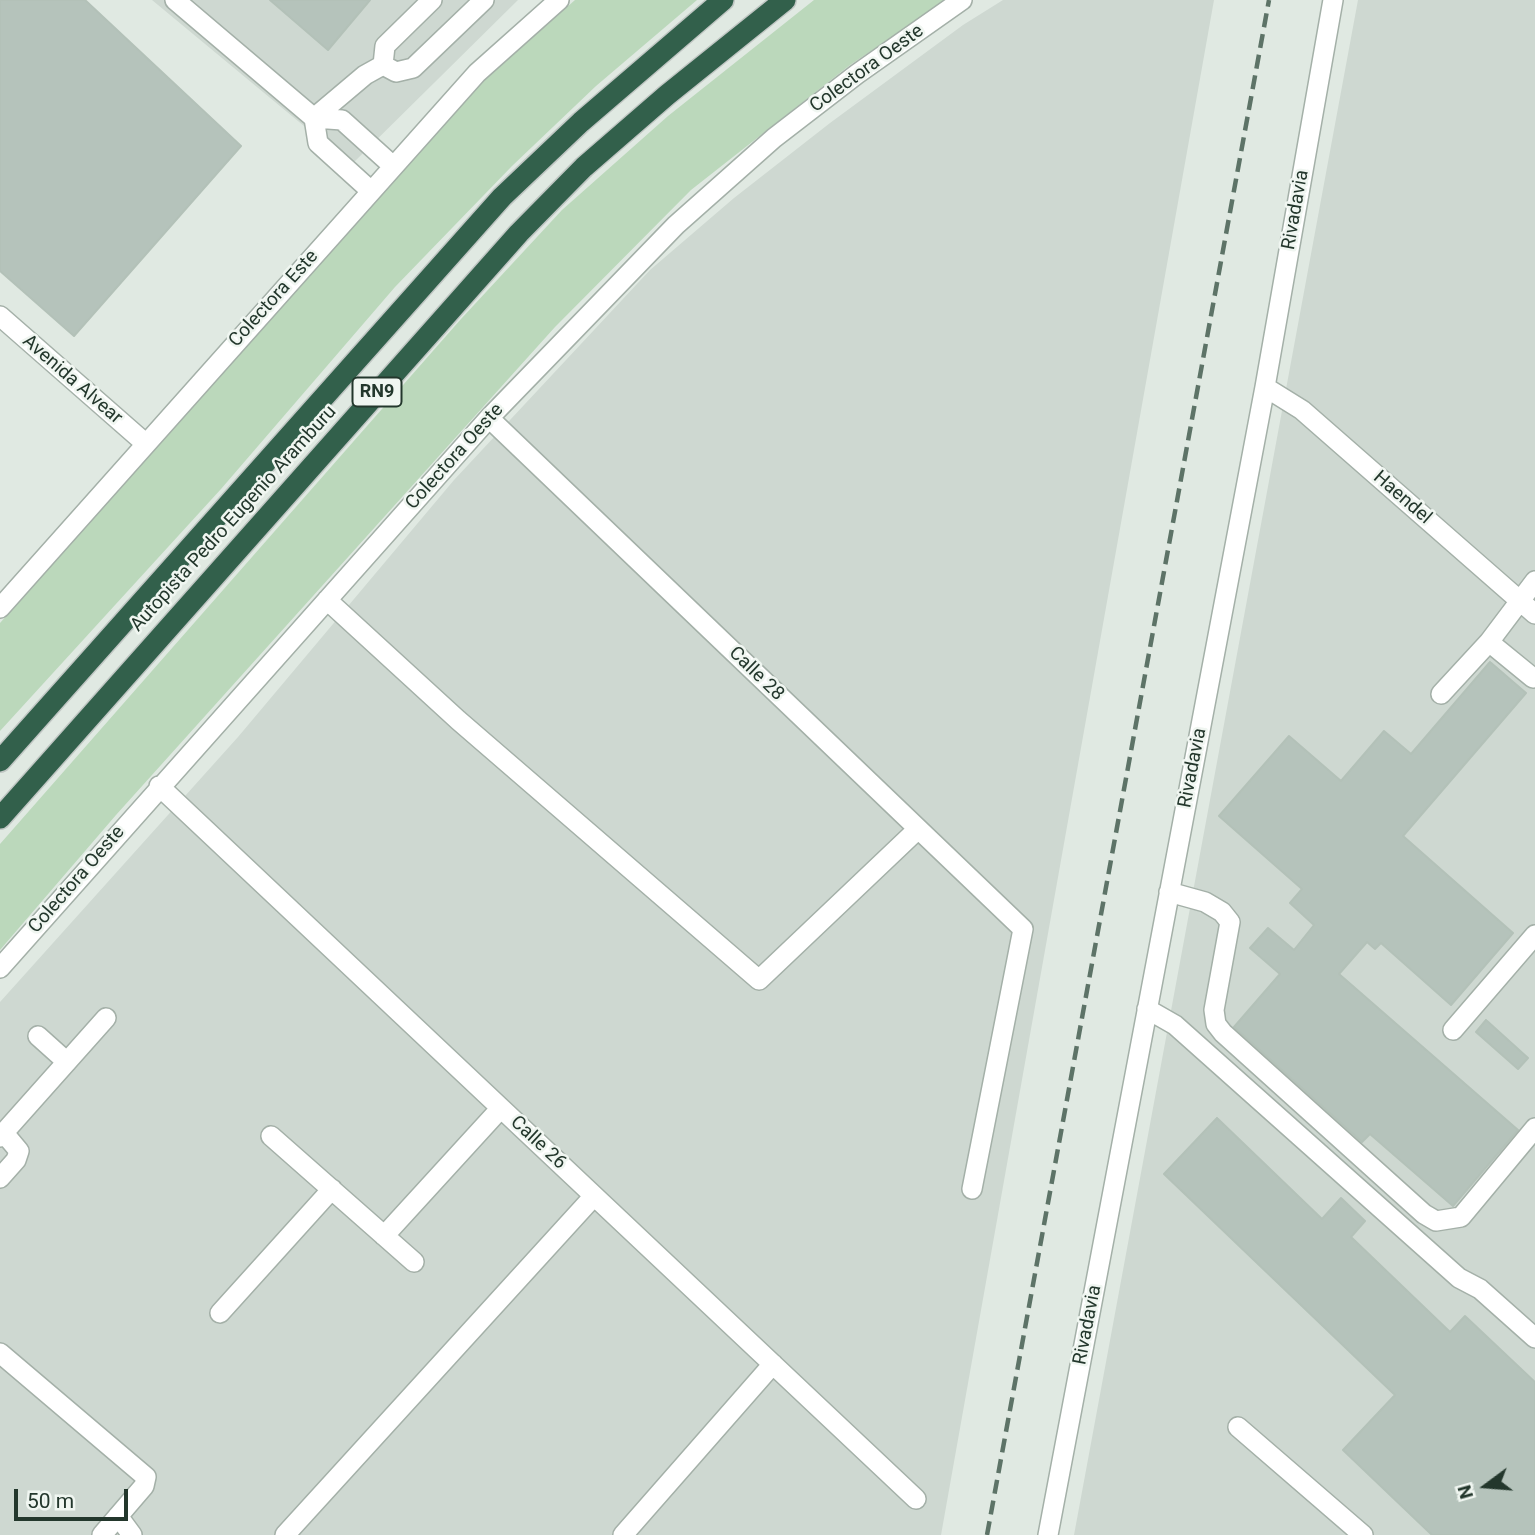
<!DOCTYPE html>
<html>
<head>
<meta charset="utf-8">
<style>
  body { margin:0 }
  #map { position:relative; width:1535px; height:1535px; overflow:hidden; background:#e0e9e2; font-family:Roboto,sans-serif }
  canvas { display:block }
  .north { position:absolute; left:1451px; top:1451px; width:70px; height:70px; -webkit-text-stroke:5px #f0f6f1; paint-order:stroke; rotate:254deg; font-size:19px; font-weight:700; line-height:28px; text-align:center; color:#23372c }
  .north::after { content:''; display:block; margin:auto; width:24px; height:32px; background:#23372c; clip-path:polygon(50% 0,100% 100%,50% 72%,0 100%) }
  .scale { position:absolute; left:14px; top:1489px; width:114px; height:32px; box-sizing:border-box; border:4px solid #23372c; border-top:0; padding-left:9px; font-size:21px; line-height:24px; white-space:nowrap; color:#23372c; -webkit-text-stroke:5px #f0f6f1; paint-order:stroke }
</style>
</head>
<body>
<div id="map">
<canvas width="1535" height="1535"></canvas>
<div class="north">N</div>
<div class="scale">50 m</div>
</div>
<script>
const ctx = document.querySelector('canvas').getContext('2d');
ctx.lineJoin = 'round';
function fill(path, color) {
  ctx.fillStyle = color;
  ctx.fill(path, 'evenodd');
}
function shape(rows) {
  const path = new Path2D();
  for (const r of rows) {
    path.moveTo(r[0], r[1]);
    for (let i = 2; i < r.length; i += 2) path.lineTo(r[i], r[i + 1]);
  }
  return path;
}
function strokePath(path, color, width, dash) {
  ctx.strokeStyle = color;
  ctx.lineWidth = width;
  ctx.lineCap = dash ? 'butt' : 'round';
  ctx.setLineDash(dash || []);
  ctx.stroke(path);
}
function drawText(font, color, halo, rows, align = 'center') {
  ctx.font = font + ' Roboto,sans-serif';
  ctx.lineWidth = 5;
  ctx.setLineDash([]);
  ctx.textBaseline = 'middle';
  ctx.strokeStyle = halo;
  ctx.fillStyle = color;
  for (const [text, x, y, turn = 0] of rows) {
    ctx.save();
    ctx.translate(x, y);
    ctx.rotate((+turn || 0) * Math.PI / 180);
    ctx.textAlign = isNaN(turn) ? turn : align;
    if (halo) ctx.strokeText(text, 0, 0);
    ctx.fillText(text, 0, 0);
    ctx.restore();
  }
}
fill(shape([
  [152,0,518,0,351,165],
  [1003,0,1214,0,941,1535,0,1535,0,1002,238,737,454,480,650,270,734,198,830,123,963,25],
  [1358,0,1535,0,1535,1535,1074,1535]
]), '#ced8d1');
fill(shape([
  [575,0,697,0,596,86,512,166,395,287,221,489,0,731,0,623,481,83],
  [814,0,947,0,850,65,691,190,555,327,116,815,0,950,0,844,461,319,562,210,668,116]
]), '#bbd8bb');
const building = shape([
  [0,0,85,0,241,146,74,336,0,271,0,0],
  [270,0,370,0,328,50,270,0],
  [1490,662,1526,693,1403,836,1513,933,1451,1005,1381,943,1375,949,1367,942,1339,974,1518,1130,1453,1206,1370,1134,1362,1142,1234,1027,1280,974,1250,948,1268,928,1294,950,1314,925,1290,903,1302,889,1219,816,1289,736,1341,781,1384,731,1411,754,1490,662],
  [1486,1020,1528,1058,1518,1069,1476,1032,1486,1020],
  [1217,1118,1322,1219,1341,1198,1365,1221,1351,1237,1450,1332,1465,1316,1535,1382,1535,1535,1432,1535,1343,1450,1395,1395,1164,1174,1217,1118]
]);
fill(building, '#b5c3bb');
strokePath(building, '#b3c1b8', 2);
const minor = shape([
  [175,0,314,118,342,120,393,166],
  [383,65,396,72,413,68,484,0],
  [383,65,385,46,432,0],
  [314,118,318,143,371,191],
  [314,118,365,75,383,65],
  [0,316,145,443],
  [1265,387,1302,410,1535,614],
  [489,418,1023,929,972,1189],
  [327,600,458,720,759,980,918,829],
  [0,608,477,73,559,0],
  [1489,642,1533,678],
  [1441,694,1489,642,1535,581],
  [159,786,916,1499],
  [1169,892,1205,902,1222,912,1230,922,1214,1010,1216,1024,1223,1033,1424,1214,1436,1221,1461,1217,1535,1128],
  [0,968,489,418,676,225,774,138,857,74,962,0],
  [1147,1009,1175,1025,1459,1278,1480,1289,1535,1338],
  [1453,1030,1535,935],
  [38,1036,67,1062],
  [271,1136,414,1262],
  [0,1137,106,1018],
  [0,1178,16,1160,19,1151,4,1133],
  [384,1236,501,1108],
  [220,1313,332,1189],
  [0,1353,146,1477,144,1486,102,1535],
  [1238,1427,1363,1535],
  [118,1516,132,1535],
  [285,1535,594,1196],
  [623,1535,773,1364],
  [1048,1535,1265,387,1333,0]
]);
const highway = shape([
  [0,761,502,197,581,122,723,0],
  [0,818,519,233,584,167,667,95,785,0]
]);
strokePath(minor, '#a4b0a8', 22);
strokePath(highway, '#c1c7c4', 24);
strokePath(minor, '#fff', 19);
strokePath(highway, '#32604b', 21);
strokePath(shape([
  [987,1535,1269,0]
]), '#5d7367', 4.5, [14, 7]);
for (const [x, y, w] of [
  [377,392,49]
]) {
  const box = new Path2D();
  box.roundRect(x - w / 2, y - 14.5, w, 29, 5);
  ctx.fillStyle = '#f0f6f1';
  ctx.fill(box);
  strokePath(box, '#23372c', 2);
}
drawText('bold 18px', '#23372c', null, [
  ["RN9",377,392]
]);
drawText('19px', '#23372c', '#f0f6f1', [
  ["Colectora Oeste",867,69,-36],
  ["Rivadavia",1296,210,-80],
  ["Colectora Este",274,299,-48],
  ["Avenida Alvear",72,380,41],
  ["Colectora Oeste",455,457,-48],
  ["Haendel",1402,498,41],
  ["Autopista Pedro Eugenio Aramburu",234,519,-48],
  ["Calle 28",756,674,44],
  ["Rivadavia",1193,768,-79],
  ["Colectora Oeste",77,880,-49],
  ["Calle 26",538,1143,43],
  ["Rivadavia",1088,1325,-79]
]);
</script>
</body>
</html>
